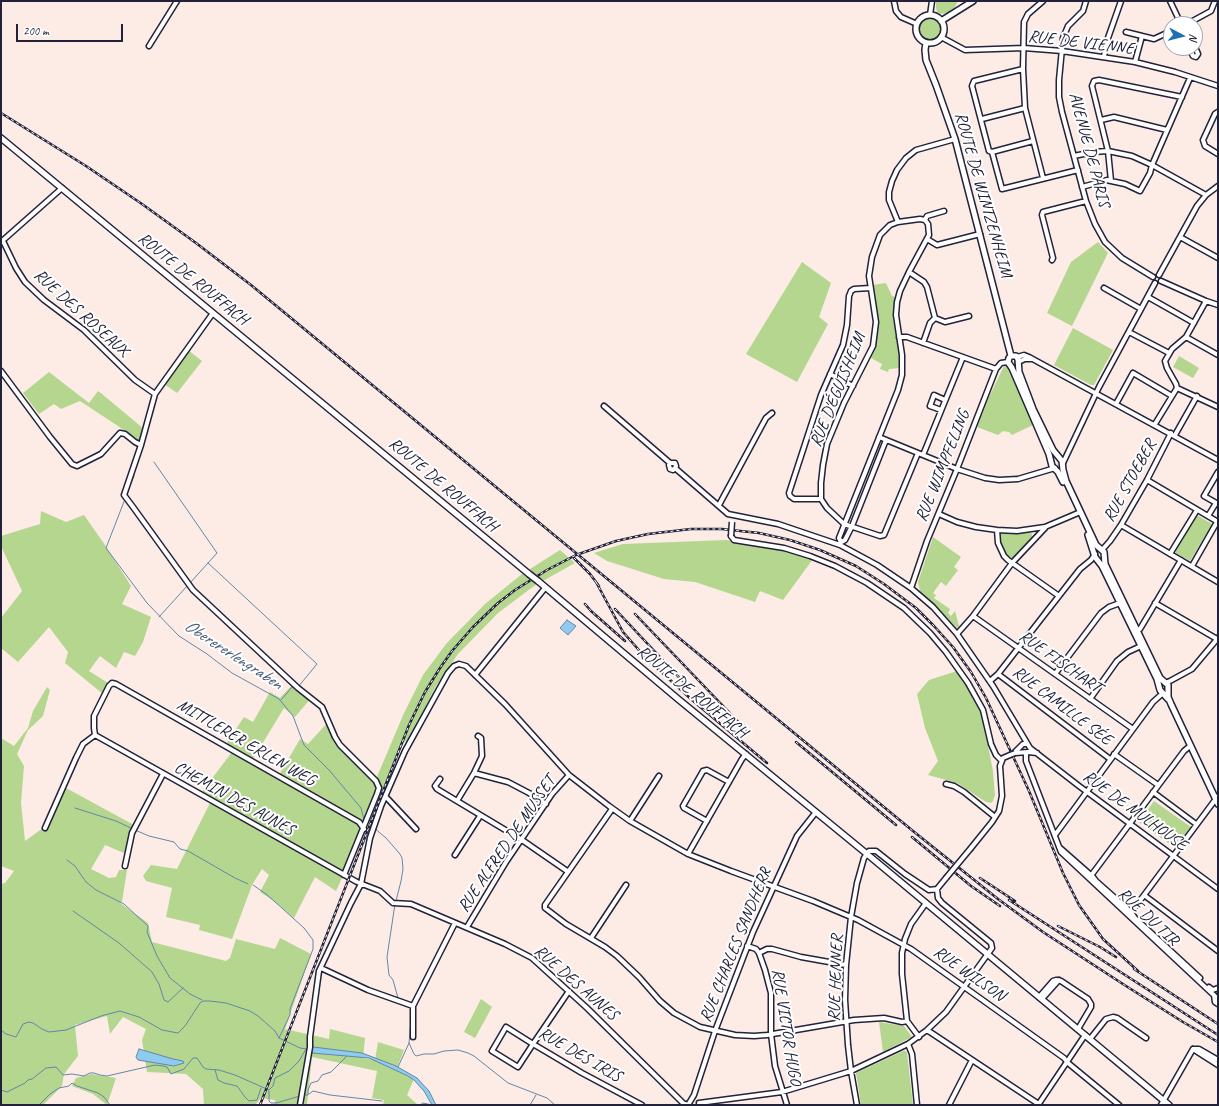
<!DOCTYPE html>
<html>
<head>
<meta charset="utf-8">
<style>
  body { margin:0 }
  #map { position:relative; width:1219px; height:1106px; overflow:hidden; background:#fcece5; font-family:Caveat,sans-serif }
  canvas { display:block }
  .frame { position:absolute; inset:0; border:2px solid #22223b; pointer-events:none }
  .north { position:absolute; left:1163px; top:16px; width:40px; height:40px; box-sizing:border-box; background:#fff; border:1px solid #a7a7b1; border-radius:50%; rotate:97deg; font-size:11px; font-weight:700; line-height:16px; text-align:center; color:#22223b }
  .north::after { content:''; display:block; margin:auto; width:14px; height:18px; background:#1f6fb2; clip-path:polygon(50% 0,100% 100%,50% 72%,0 100%) }
  .scale { position:absolute; left:16px; top:24px; width:107px; height:18px; box-sizing:border-box; border:2px solid #22223b; border-top:0; padding-left:5px; font-size:12px; line-height:14px; white-space:nowrap; color:#22223b; -webkit-text-stroke:3px #fff; paint-order:stroke }
</style>
</head>
<body>
<div id="map">
<canvas width="1219" height="1106"></canvas>
<div class="frame"></div>
<div class="north">N</div>
<div class="scale">200 m</div>
</div>
<script>
const ctx = document.querySelector('canvas').getContext('2d');
ctx.lineJoin = 'round';
function fill(path, color) {
  ctx.fillStyle = color;
  ctx.fill(path, 'evenodd');
}
function shape(rows) {
  const path = new Path2D();
  for (const r of rows) {
    if (r.length === 3) {
      path.moveTo(r[0] + r[2], r[1]);
      path.arc(r[0], r[1], r[2], 0, 2 * Math.PI);
      continue;
    }
    path.moveTo(r[0], r[1]);
    for (let i = 2; i < r.length; i += 2) path.lineTo(r[i], r[i + 1]);
  }
  return path;
}
function strokePath(path, color, width, dash) {
  ctx.strokeStyle = color;
  ctx.lineWidth = width;
  ctx.lineCap = dash ? 'butt' : 'round';
  ctx.setLineDash(dash || []);
  ctx.stroke(path);
}
function drawText(font, color, halo, rows, align = 'center') {
  ctx.font = font + ' Caveat,sans-serif';
  ctx.lineWidth = 4;
  ctx.setLineDash([]);
  ctx.textBaseline = 'middle';
  ctx.strokeStyle = halo;
  ctx.fillStyle = color;
  for (const [text, x, y, turn = 0] of rows) {
    ctx.save();
    ctx.translate(x, y);
    ctx.rotate((+turn || 0) * Math.PI / 180);
    ctx.textAlign = isNaN(turn) ? turn : align;
    if (halo) ctx.strokeText(text, 0, 0);
    ctx.fillText(text, 0, 0);
    ctx.restore();
  }
}
fill(shape([
  [936,1,958,1,954,9,947,13,940,14,937,12,936,8],
  [930,29,11],
  [1098,242,1108,253,1072,326,1047,313,1071,262],
  [802,262,831,283,819,317,828,324,797,382,746,354],
  [886,283,892,296,895,297,893,319,899,351,900,368,889,369,888,372,880,369,882,364,871,358,876,342,879,321,872,285],
  [1073,328,1113,350,1094,385,1091,385,1054,365],
  [188,350,202,361,177,393,164,384],
  [1179,356,1199,368,1193,378,1173,367],
  [1005,366,1009,367,1010,369,1033,425,1012,435,1009,432,1003,431,998,435,977,427,989,397,1003,368],
  [49,372,89,403,98,391,102,394,144,429,140,443,121,428,80,401,61,409,54,404,39,414,23,393],
  [41,511,66,522,84,515,105,545,131,586,122,604,151,617,143,642,135,656,124,652,116,668,100,656,89,671,108,683,103,694,65,663,68,652,49,627,18,662,1,648,1,618,22,591,1,546,1,536,40,524],
  [1197,515,1212,524,1190,561,1176,553,1176,551],
  [1029,531,1032,534,1032,539,1012,561,1005,555,1000,544,999,534,1001,532],
  [933,537,961,557,954,567,958,570,946,586,941,582,933,593,936,595,934,598,950,609,948,613,951,616,955,611,959,626,957,628,920,591,918,582],
  [726,540,789,552,813,559,783,600,760,591,755,602,695,582,664,579,607,561,594,553,623,544],
  [560,550,575,563,534,586,498,613,458,654,436,686,408,741,404,742,336,891,315,877,294,918,274,901,260,892,269,875,262,869,252,885,232,939,199,930,200,925,166,917,172,888,146,881,143,876,151,865,177,869,212,799,201,793,232,752,224,747,244,717,253,722,270,692,280,698,293,684,312,697,295,717,284,708,253,759,279,775,300,739,308,744,330,720,343,747,376,779,404,713,423,675,446,644,485,604,522,574],
  [957,671,964,681,981,711,983,720,993,771,995,795,993,801,991,803,986,802,957,783,928,775,938,761,925,728,917,694,929,680],
  [47,687,50,690,43,716,28,730,17,754,24,766,21,803,25,841,43,828,66,788,134,825,124,853,105,845,91,869,109,878,116,877,119,870,127,870,122,902,120,903,148,923,152,942,226,961,230,958,236,939,275,949,280,938,311,954,285,1029,329,1039,330,1029,365,1038,363,1058,375,1060,378,1042,404,1050,396,1070,414,1079,407,1095,418,1105,383,1105,384,1100,372,1098,377,1071,312,1057,307,1105,275,1105,275,1100,261,1098,255,1105,204,1105,203,1089,186,1074,147,1072,142,1040,146,1029,123,1017,110,1034,107,1016,75,1025,78,1056,64,1074,62,1086,43,1105,1,1105,1,884,5,883,14,871,1,866,1,738,14,746,28,728,33,711],
  [1154,801,1191,827,1175,848,1139,822],
  [481,999,492,1007,475,1038,464,1032],
  [879,1022,904,1026,912,1037,883,1052],
  [903,1051,906,1051,907,1053,913,1105,861,1105,856,1073],
  [91,1074,116,1078,107,1105,93,1094,72,1086,76,1078]
]), '#b5d68f');
const water = shape([
  [567,620,576,626,568,635,560,628,567,620],
  [313,1047,362,1053,396,1066,417,1078,429,1091,436,1105,432,1105,424,1091,414,1080,408,1076,369,1058,312,1053,313,1047],
  [139,1049,173,1059,183,1061,184,1063,174,1066,138,1060,136,1057,139,1049]
]);
fill(water, '#8fcbef');
strokePath(water, '#6387a7', 1);
strokePath(shape([
  [154,462,217,553,190,583],
  [126,496,134,476],
  [125,499,106,548,147,603,179,636,207,654,232,673,279,699,293,716,304,745,329,770,361,808,364,820],
  [208,563,317,664,298,687],
  [159,617,188,585],
  [281,700,293,686],
  [75,808,116,821,133,829],
  [374,828,386,838,400,854,402,858,403,869,401,881,396,901],
  [135,830,149,836,174,842,180,849,188,851,235,878,248,884],
  [67,860,75,866,86,882,96,890,124,904,148,926,147,932,157,956,170,978,190,994,202,1000],
  [253,885,266,894,283,909,304,928,313,940,313,949,290,1009,290,1015,279,1038],
  [395,904,387,957,389,975,393,980,398,998],
  [73,911,119,943,152,972,159,984,164,1000,168,1002,183,988],
  [1,1030,6,1034,16,1037,23,1024,29,1022,33,1023,42,1029,49,1032,66,1030,101,1016,120,1011,139,1017,162,1030,178,1033,185,1026,200,1003,203,1001,210,1001,226,1003,250,1011,258,1016,275,1031,279,1038,300,1048,307,1049],
  [409,1043,414,1054,416,1056,424,1054,434,1054,444,1051,458,1050,468,1053,474,1056,508,1083,547,1098,555,1105],
  [398,1067,409,1043,411,1019],
  [215,1070,218,1080,224,1083,237,1086,245,1097,249,1101,257,1100,261,1088],
  [1,1090,7,1092,25,1083,28,1080,32,1079,46,1068,56,1067,63,1075,72,1074,84,1076,90,1073,94,1073,100,1075,107,1076,155,1065,163,1066,167,1067,171,1074,184,1069,193,1058,197,1058,203,1067,206,1069,219,1070,235,1075,269,1090,273,1086,275,1078,289,1071,299,1061,306,1049],
  [269,1091,269,1101,271,1103,276,1103,300,1096],
  [309,1094,313,1091,330,1095,382,1101],
  [303,1095,308,1095,308,1090,311,1083,318,1081,322,1075,331,1072,347,1056],
  [39,1105,50,1094,59,1088,69,1086,72,1083,77,1086,98,1093,104,1097,110,1105],
  [420,1105,423,1103,432,1105],
  [530,1105,536,1095]
]), '#6387a7', 1);
const minor = shape([
  [894,1,896,11,901,17,917,24],
  [1043,1,1028,14,1024,22,1023,69,1025,108,1043,178],
  [1086,1,1083,11,1068,26,1063,38,1059,80,1059,97,1062,112,1086,201,1095,224,1105,242,1122,258,1153,277],
  [1170,1,1181,24],
  [930,15,932,1],
  [1187,24,1211,11,1215,1],
  [1126,32,1154,39,1171,31],
  [941,37,965,50,1024,48,1062,51,1135,62,1175,72,1218,86],
  [149,46,177,1],
  [1189,48,1193,56,1196,57,1198,54,1195,47],
  [1104,56,1108,38,1121,1],
  [1135,62,1142,36],
  [1023,69,974,81,972,86,989,151,992,152,1002,189,1078,170],
  [1218,112,1215,114,1203,140,1205,146,1218,154],
  [982,119,1025,108],
  [1101,120,1114,117,1167,130],
  [992,152,1033,141],
  [1074,156,1093,152,1108,151,1132,156,1152,165,1206,195],
  [1111,181,1108,151,1092,86,1094,81,1099,80,1182,97],
  [1082,187,1107,180,1111,181,1125,184,1140,191,1150,173,1152,165,1190,78],
  [925,220,927,216,944,211],
  [1180,237,1218,258],
  [927,239,937,245,980,234],
  [3,241,16,268,25,282,44,300,84,330,135,380,155,394],
  [1,242,62,188],
  [1052,260,1053,258,1042,215,1043,212,1086,201],
  [909,272,924,282,927,287,935,318,930,323,923,343],
  [1159,275,1197,206,1206,195,1218,186],
  [1161,281,1206,301,1218,305],
  [1104,288,1141,309],
  [1148,297,1194,323],
  [1206,301,1186,337,1172,349,1165,361,1167,368,1176,384,1177,388,1218,407],
  [213,313,155,394,141,445,124,495,133,507,193,590,298,688,322,707,335,737,340,745,376,781,379,788,377,794,344,875],
  [935,318,945,322,969,316],
  [1129,332,1169,353],
  [899,337,907,337,996,369],
  [1186,337,1218,355],
  [1017,357,1024,355,1029,357,1218,460],
  [1018,362,1025,359,1032,359],
  [1,371,50,437,72,464,77,466,101,454,120,433,125,434,135,442,141,445],
  [830,374,853,386],
  [1116,404,1133,373,1172,396],
  [604,406,670,463],
  [941,410,930,406,934,395,945,400],
  [1155,424,1177,388],
  [1175,435,1197,396],
  [879,437,957,469,985,478,999,480,1018,479,1055,468],
  [918,453,884,535,880,536,844,524,827,508,821,499,821,483,823,465,827,444,844,403,873,346,876,322,869,276,872,257,880,235,890,225,898,222,889,200,889,192,892,181,897,170,906,158,916,150,955,139],
  [923,455,963,357],
  [1063,463,1099,387,1155,283],
  [675,468,673,470,670,469,669,465,670,463,675,463,676,466,675,468,728,514,778,524,840,545,877,565,911,588,933,607,957,634,993,686,1030,748,1079,786,1218,889],
  [1218,472,1204,496,1218,504],
  [1147,480,1218,522],
  [821,499,794,499,790,496,789,493,821,395,843,345,847,325,849,296,851,291,854,289,870,288],
  [719,505,766,418,772,413],
  [939,514,957,522,976,527,997,530,1017,531,1045,527,1078,513],
  [1208,516,1216,503],
  [1121,525,1218,582],
  [997,530,998,543,1004,556,1008,560,1059,596],
  [731,536,734,540,784,548,810,556,835,566,867,583,904,608,930,633,946,652,968,683,983,710,991,744,996,755,1001,760],
  [841,542,839,538,898,390,902,375,902,355,896,315,897,302,900,291,909,272,929,235,928,224,925,220,920,219,898,222],
  [840,543,845,540,852,526,886,440],
  [1102,550,1110,541,1121,525,1147,480,1171,433],
  [1170,554,1197,510],
  [1192,566,1217,522],
  [911,588,927,541,957,469,996,369,1001,363,1008,362],
  [1155,603,1217,639],
  [973,616,1133,729],
  [1137,630,1140,629,1181,560],
  [957,634,973,616,1012,563,1045,528],
  [998,674,1110,759],
  [1055,674,1101,613,1109,607,1120,603],
  [475,675,545,588],
  [990,681,998,674,1080,569,1091,560,1095,554],
  [1165,683,1170,681,1192,669,1218,638],
  [1090,699,1117,661,1128,652,1141,646],
  [95,735,357,882,380,891,393,903,411,904,505,944,532,958,587,1008,683,1103,688,1105],
  [1015,752,1023,744,1026,744],
  [1015,753,1028,752,1037,753],
  [1026,753,1026,761,1061,852,1218,999],
  [1114,754,1158,785],
  [474,773,508,782,529,793,546,804],
  [440,779,435,786,437,789,522,840,567,871],
  [946,784,954,786,964,792,995,817],
  [1153,792,1196,824],
  [386,797,416,829],
  [457,801,474,773,482,756,481,738,478,736],
  [612,809,545,905,545,908,566,924,605,947,617,956,639,977,660,1001,674,1013,700,1027,735,1035,754,1036,767,1035,854,1020,884,1018,902,1022,907,1021,919,1037],
  [630,821,659,776],
  [707,821,684,808,683,806,703,771,707,770,729,782],
  [45,828,76,758,83,744,95,735,94,728,94,716,109,686,112,683,116,684,359,822,364,829],
  [1055,835,1153,702,1163,693],
  [971,848,992,822,999,811,1002,796,1000,766,1003,758,1010,755],
  [1060,848,1093,877,1096,881,1131,912,1135,918,1200,978],
  [688,854,742,759,746,754],
  [455,855,480,816],
  [125,866,132,833,163,774],
  [1090,877,1184,751,1190,746],
  [1144,895,1218,951],
  [1130,914,1218,796],
  [467,927,506,862,552,794,569,775],
  [591,938,626,885],
  [747,946,756,949,759,953],
  [759,953,765,970,771,993,771,1034,775,1066,787,1105],
  [759,953,767,949,772,949,801,957,846,965],
  [321,968,368,990,413,1006],
  [1209,987,1213,990,1218,988],
  [569,991,533,1044,518,1067,492,1051,506,1027,533,1044,550,1054,582,1073,642,1105],
  [1214,995,1215,1002,1218,1004],
  [1039,997,1053,981,1056,980,1061,981,1088,999,1091,1004,1091,1007,1078,1029],
  [1042,999,1059,980],
  [907,1021,902,974,902,953,905,939,911,924,926,903],
  [927,1030,1040,1105],
  [413,1037,413,1006,455,923],
  [1090,1039,1106,1019,1113,1017,1117,1018,1146,1038],
  [908,1044,912,1054,917,1105],
  [1193,1049,1218,1065],
  [1193,1049,1199,1049,1218,1060],
  [699,1103,782,1092,851,1071,908,1044,927,1030,946,1012,992,948,991,943,942,903,938,898,937,889],
  [300,1105,310,1047,310,1037,319,971,351,903,361,884,370,838,381,806,405,751,448,673,454,666,459,664,466,666,505,704,569,775,609,806,630,821,688,854,731,871,813,901,858,920,911,949,1064,1058,1068,1063,1119,1105],
  [688,1105,694,1095,715,1031,753,932,797,836,816,812],
  [857,1105,851,1071,848,1045,845,1000,846,965,851,917,857,883,864,858,869,851,876,851,905,874,929,890,937,889,946,878],
  [949,1105,972,1060],
  [1038,1105,1085,1035],
  [1161,1105,1193,1049]
]);
const major = shape([
  [930,29,14],
  [941,21,973,1],
  [926,43,925,50,926,60,936,85,955,139,1011,356],
  [1,138,529,574],
  [1011,356,1016,356,1018,359,1019,372,1033,409,1053,450,1062,461,1063,470,1066,481,1096,545,1104,552,1105,564,1160,678,1168,685,1168,697,1171,704,1218,804],
  [1011,356,1009,358,1008,362,1012,368,1049,454,1052,466,1058,472,1063,482],
  [1088,535,1095,557,1102,566,1141,646,1157,679,1160,690,1168,699],
  [538,581,678,699,867,854,1169,1105]
]);
strokePath(minor, '#22223b', 7);
strokePath(major, '#22223b', 8);
strokePath(minor, '#fff', 4);
strokePath(major, '#fff', 5);
const rail = shape([
  [1,113,86,166,142,204,196,243,251,285,913,831,998,899,1043,932,1126,986,1183,1022,1218,1042],
  [574,558,590,574,599,586],
  [596,582,623,632,645,657,692,700,767,763],
  [585,604,591,611,625,641],
  [615,609,689,688],
  [635,614,748,732],
  [796,742,896,825],
  [912,837,971,886,1000,906],
  [980,878,1015,901],
  [1009,900,1218,1035],
  [1058,926,1100,947,1116,957],
  [1134,969,1218,1024],
  [260,1105,409,725,425,692,440,668,452,651,473,627,498,603,515,590,547,570,576,555,616,541,648,534,691,529,722,529,759,533,790,540,820,550,856,566,884,584,916,608,934,626,953,647,971,672,986,698,1029,791,1063,873,1079,905,1103,939,1138,971]
]);
strokePath(rail, '#22223b', 2.5);
strokePath(rail, '#fff', 1, [3]);
const minorBridge = shape([
  [731,536,732,522],
  [1010,755,1015,753],
  [946,878,971,848]
]);
const majorBridge = shape([
  [529,574,538,581]
]);
strokePath(minorBridge, '#22223b', 7, []);
strokePath(majorBridge, '#22223b', 8, []);
strokePath(minorBridge, '#fff', 4);
strokePath(majorBridge, '#fff', 5);
drawText('17px', '#22223b', '#fff', [
  ["RUE DE VIENNE",1081,43,7],
  ["AVENUE DE PARIS",1089,150,75],
  ["ROUTE DE WINTZENHEIM",983,195,74],
  ["ROUTE DE ROUFFACH",193,279,39],
  ["RUE DES ROSEAUX",81,313,42],
  ["RUE D'ÉGUISHEIM",838,390,-68],
  ["RUE WIMPFELING",943,466,-68],
  ["RUE STOEBER",1130,481,-61],
  ["ROUTE DE ROUFFACH",443,485,40],
  ["RUE FISCHART",1060,662,35],
  ["ROUTE DE ROUFFACH",692,692,39],
  ["RUE CAMILLE SÉE",1062,706,37],
  ["MITTLERER ERLEN WEG",246,743,30],
  ["CHEMIN DES AUNES",234,799,29],
  ["RUE DE MULHOUSE",1135,811,36],
  ["RUE ALFRED DE MUSSET",507,844,-56],
  ["RUE DU TIR",1148,917,43],
  ["RUE CHARLES SANDHERR",736,945,-68],
  ["RUE WILSON",969,974,35],
  ["RUE HENNER",836,978,-88],
  ["RUE DES AUNES",576,983,41],
  ["RUE VICTOR HUGO",786,1027,81],
  ["RUE DES IRIS",580,1055,30]
]);
drawText('italic 18px', '#485d7a', '#fff', [
  ["Oberererlengraben",233,655,33]
]);
</script>
</body>
</html>
